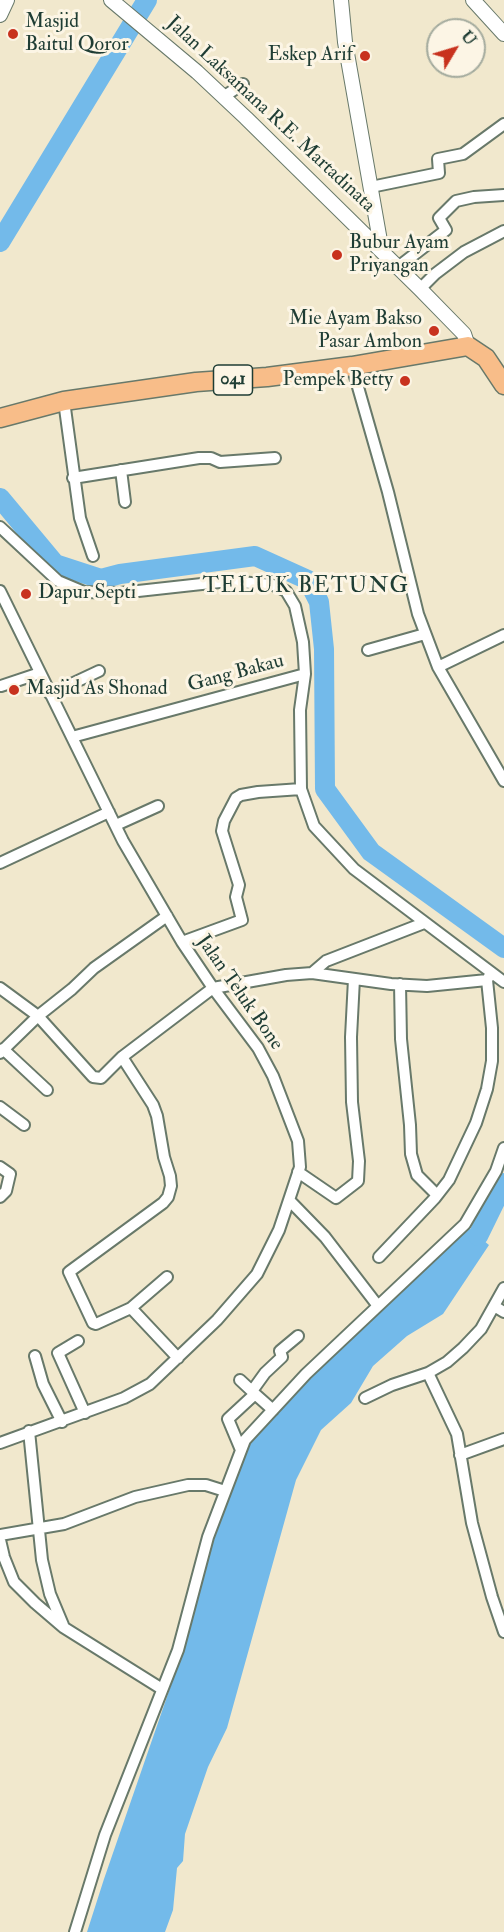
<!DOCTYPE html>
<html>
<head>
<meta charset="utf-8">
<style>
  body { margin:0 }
  #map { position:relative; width:504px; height:1932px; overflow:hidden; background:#f1e8cd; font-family:"IM FELL Double Pica",serif }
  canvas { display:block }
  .north { position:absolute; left:426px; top:18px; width:60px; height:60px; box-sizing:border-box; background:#fcf5e5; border:2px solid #a4ab9e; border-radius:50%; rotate:52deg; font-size:16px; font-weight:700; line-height:24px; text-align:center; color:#1f3d34 }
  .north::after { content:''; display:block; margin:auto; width:21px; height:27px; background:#c8321e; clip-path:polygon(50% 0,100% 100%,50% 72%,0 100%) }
</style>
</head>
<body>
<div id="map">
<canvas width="504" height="1932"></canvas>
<div class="north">U</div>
</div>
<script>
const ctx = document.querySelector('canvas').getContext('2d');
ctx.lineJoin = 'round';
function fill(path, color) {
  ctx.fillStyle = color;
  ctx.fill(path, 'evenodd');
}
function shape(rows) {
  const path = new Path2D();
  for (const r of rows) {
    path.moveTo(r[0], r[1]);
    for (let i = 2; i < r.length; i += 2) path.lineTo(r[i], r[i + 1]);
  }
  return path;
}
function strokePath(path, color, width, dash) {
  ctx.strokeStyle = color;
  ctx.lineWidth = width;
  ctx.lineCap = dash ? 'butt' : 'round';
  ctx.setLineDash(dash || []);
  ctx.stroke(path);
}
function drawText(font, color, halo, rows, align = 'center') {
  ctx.font = font + ' "IM FELL Double Pica",serif';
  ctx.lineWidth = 6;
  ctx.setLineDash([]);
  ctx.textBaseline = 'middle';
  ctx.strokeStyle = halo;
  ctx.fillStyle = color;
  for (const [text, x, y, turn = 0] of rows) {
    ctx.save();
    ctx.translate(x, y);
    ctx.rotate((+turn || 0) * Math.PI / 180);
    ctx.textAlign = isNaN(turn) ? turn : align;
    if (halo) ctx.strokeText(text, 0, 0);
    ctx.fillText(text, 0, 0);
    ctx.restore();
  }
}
fill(shape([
  [467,1227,489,1245,443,1314,407,1336,373,1366,351,1403,321,1430,296,1480,227,1728,208,1767,185,1834,183,1861,177,1868,173,1910,165,1932,87,1932,104,1879,179,1662,217,1514,246,1439]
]), '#73baea');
strokePath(shape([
  [0,242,147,0],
  [0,498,55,564,101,579,120,574,255,556,308,580,319,602,324,649,325,789,371,852,504,948],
  [478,1236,504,1183]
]), '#73baea', 20);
const minor = shape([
  [223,97,243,84],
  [371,187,439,173,438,159,463,154,504,124],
  [398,267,446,230,439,218,456,201,474,197,504,195],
  [420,289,435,274,464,252,504,231],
  [352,366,388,492,418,614,438,667,504,781],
  [64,401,80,518,93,556],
  [121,470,125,502],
  [73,478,199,458,211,458,220,462,275,458],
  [0,527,58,581,84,592,120,593,229,581,273,585,286,591,295,606,303,642,305,674,300,710,301,789,314,826,354,869,504,982],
  [0,591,123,841,182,942,213,988,258,1048,273,1076,298,1141,300,1167,279,1230,257,1274,217,1320,150,1384,124,1398,0,1443],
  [368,650,425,634],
  [438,667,504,635],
  [1,686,40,673],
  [50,694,99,671],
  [72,737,305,674],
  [116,825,158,806],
  [0,863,109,812],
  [182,942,242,920,236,897,239,885,222,831,224,821,236,798,241,795,258,792,301,789],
  [312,973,326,961,424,923],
  [400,984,401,1039,410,1125,411,1154,417,1175,437,1195],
  [0,988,38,1016,72,989,94,968,167,916],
  [3,1049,47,1090],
  [0,1053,38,1016,93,1077,101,1078,122,1057,213,988,286,975,312,973,391,984,427,986,487,980,491,973],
  [122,1057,153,1105,157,1116,164,1157,170,1176,171,1186,168,1197,163,1203,69,1272,93,1323,96,1324,131,1308,178,1358],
  [0,1107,24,1125],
  [0,1167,10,1174,6,1191,0,1197],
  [298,1172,336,1198,358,1181,359,1161,352,1102,351,1037,354,979],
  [289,1200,325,1237,378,1306],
  [379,1257,435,1198,449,1180,476,1123,487,1089,492,1061,492,1028,487,980],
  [494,1306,504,1312],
  [131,1308,167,1277],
  [78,1341,58,1353,85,1413],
  [35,1356,43,1384,62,1422],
  [428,1373,457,1434,472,1523,492,1597,504,1632],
  [240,1380,255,1394,228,1419,241,1450],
  [252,1391,265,1373,282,1357,280,1351,298,1336],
  [255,1394,273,1410],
  [365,1398,392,1385,428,1373,447,1362,463,1348,481,1329,504,1288],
  [29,1431,42,1560,50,1594,63,1625],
  [460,1455,504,1439],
  [0,1535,64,1524,135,1497,188,1485,206,1485,225,1491],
  [0,1540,4,1557,14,1582,35,1603,63,1627,162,1689],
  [75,1932,105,1835,178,1650,208,1537,245,1440,306,1374,465,1224,496,1171,504,1148]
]);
const tertiary = shape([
  [111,0,197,72,246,118,420,289,464,334,468,346],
  [341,0,345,42,380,241,379,249],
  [473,0,504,34],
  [0,15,7,0]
]);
const primary = shape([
  [0,418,64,401,196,382,267,377,352,366,468,346,486,358,504,385]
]);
strokePath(minor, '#68796a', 14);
strokePath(tertiary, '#68796a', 16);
strokePath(primary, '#68796a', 21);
strokePath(minor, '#fff', 10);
strokePath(tertiary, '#fff', 14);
strokePath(primary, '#f8bd89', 18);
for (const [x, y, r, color] of [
  [13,34,6,"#c8321e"],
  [365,56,6,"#c8321e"],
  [337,255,6,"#c8321e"],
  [434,331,6,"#c8321e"],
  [405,381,6,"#c8321e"],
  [26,594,6,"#c8321e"],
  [14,690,6,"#c8321e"]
]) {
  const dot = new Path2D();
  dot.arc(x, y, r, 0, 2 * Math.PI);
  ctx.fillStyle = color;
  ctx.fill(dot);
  strokePath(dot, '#fcf5e5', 2);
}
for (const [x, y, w] of [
  [233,380,39]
]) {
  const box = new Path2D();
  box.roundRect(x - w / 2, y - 15, w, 30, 4.5);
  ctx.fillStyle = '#fcf5e5';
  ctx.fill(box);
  strokePath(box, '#1f3d34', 1.5);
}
drawText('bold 18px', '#1f3d34', null, [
  ["041",233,380]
]);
drawText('20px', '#1f3d34', '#fcf5e5', [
  ["Masjid",25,23],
  ["Baitul Qoror",25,46],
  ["Eskep Arif",353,56,"right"],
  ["Bubur Ayam",349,244],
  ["Priyangan",349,267],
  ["Mie Ayam Bakso",422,320,"right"],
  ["Pasar Ambon",422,343,"right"],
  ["Pempek Betty",393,381,"right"],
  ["Dapur Septi",38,594],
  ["Masjid As Shonad",26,690]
], 'left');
drawText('20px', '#1f3d34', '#fcf5e5', [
  ["Jalan Laksamana R.E. Martadinata",270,115,43],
  ["Gang Bakau",236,674,-15],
  ["Jalan Teluk Bone",239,993,55]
]);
ctx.letterSpacing = '1.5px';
drawText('22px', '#1f3d34', '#fcf5e5', [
  ["TELUK BETUNG",306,587]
]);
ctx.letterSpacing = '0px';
</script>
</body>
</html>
